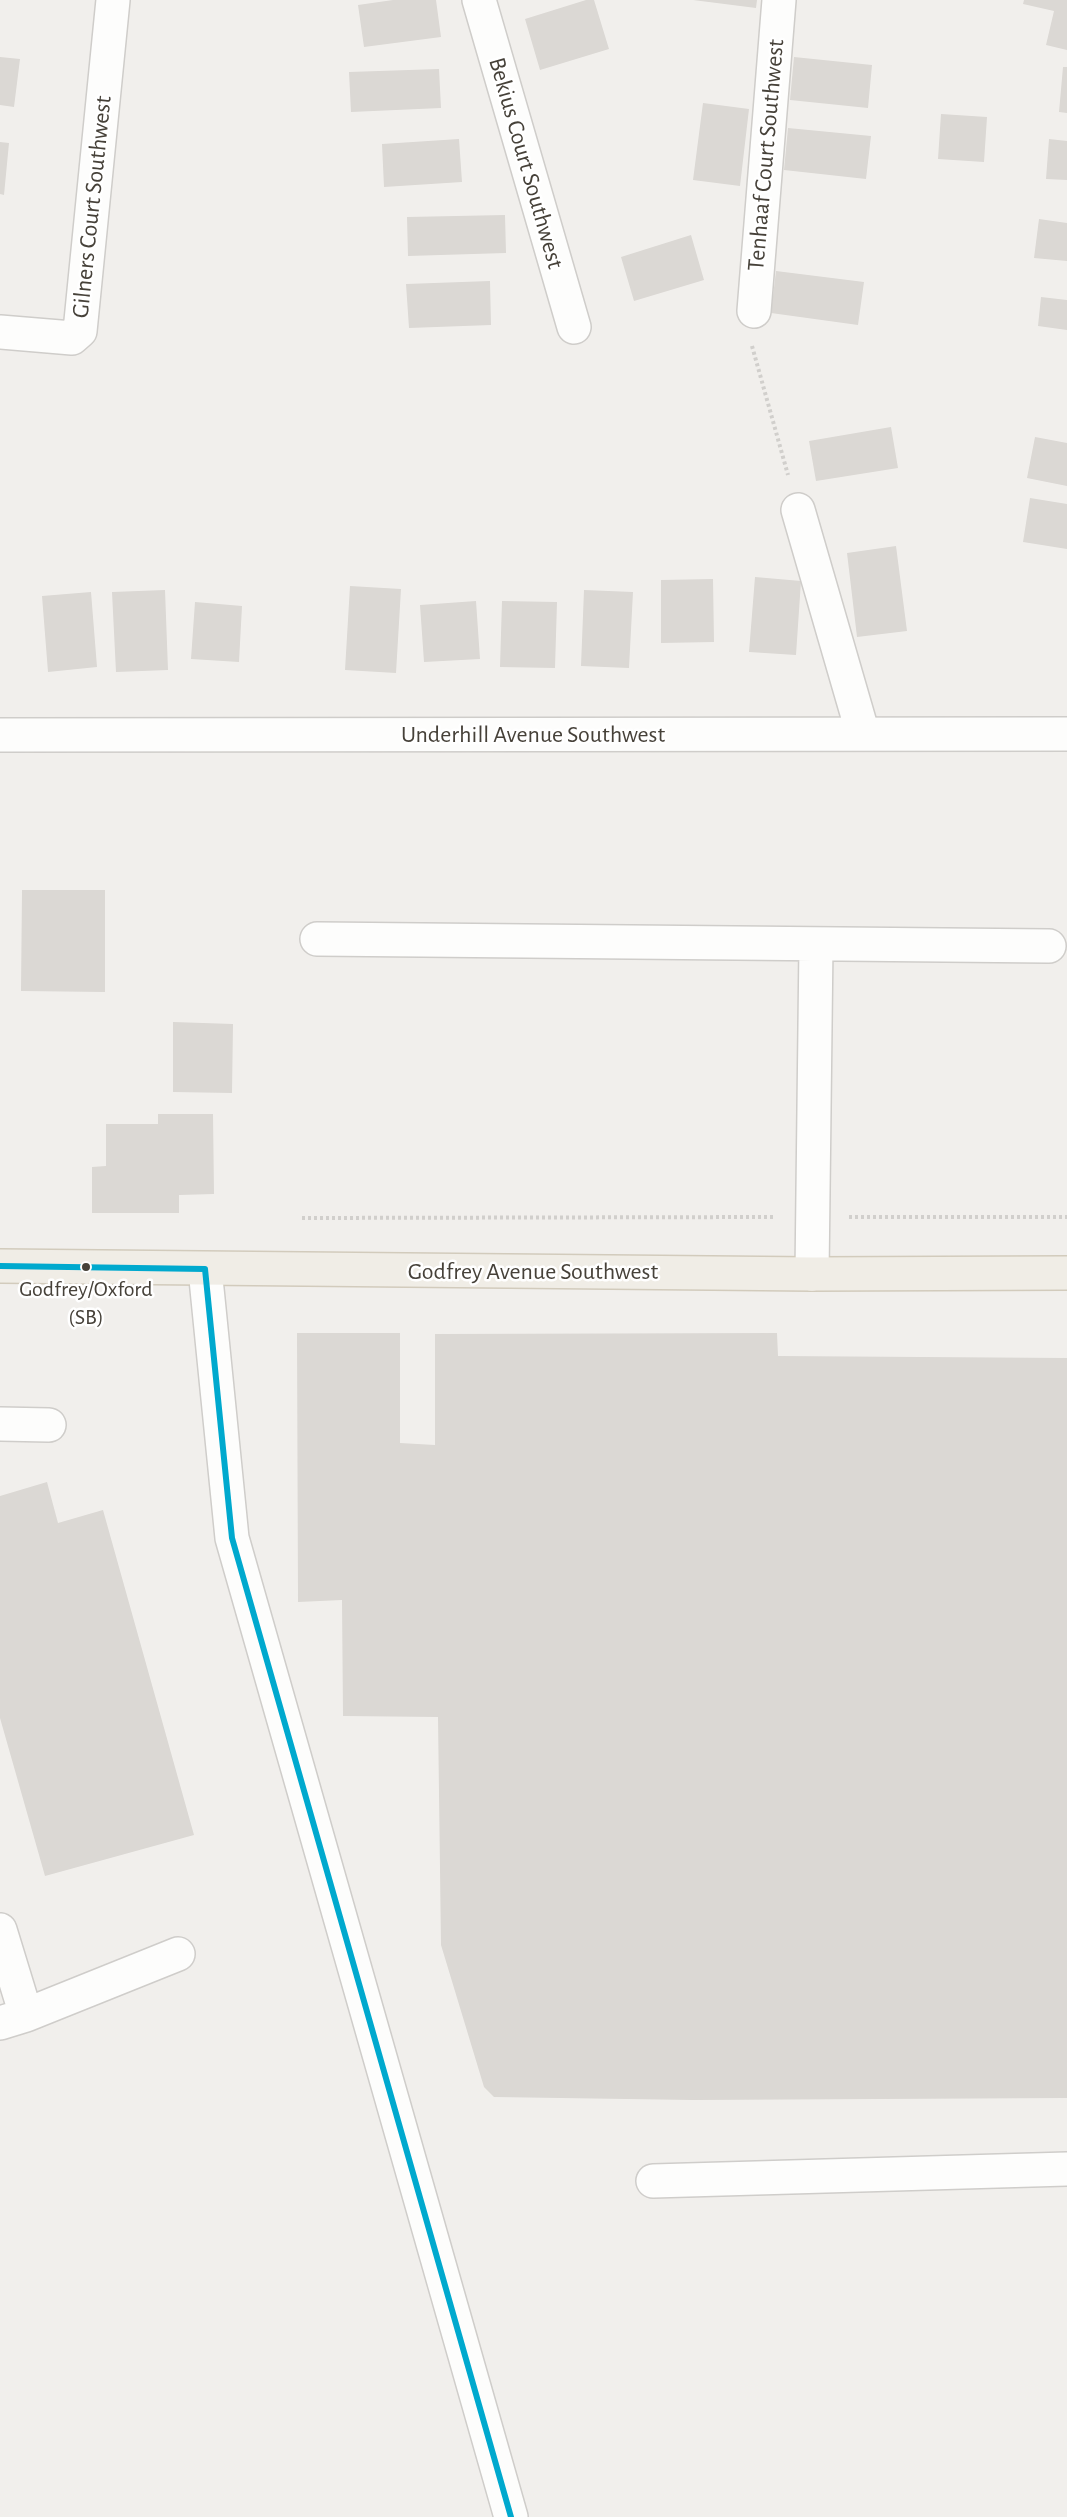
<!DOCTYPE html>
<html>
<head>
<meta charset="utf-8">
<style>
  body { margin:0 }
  canvas { display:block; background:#f1efec }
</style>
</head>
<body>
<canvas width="1067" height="2517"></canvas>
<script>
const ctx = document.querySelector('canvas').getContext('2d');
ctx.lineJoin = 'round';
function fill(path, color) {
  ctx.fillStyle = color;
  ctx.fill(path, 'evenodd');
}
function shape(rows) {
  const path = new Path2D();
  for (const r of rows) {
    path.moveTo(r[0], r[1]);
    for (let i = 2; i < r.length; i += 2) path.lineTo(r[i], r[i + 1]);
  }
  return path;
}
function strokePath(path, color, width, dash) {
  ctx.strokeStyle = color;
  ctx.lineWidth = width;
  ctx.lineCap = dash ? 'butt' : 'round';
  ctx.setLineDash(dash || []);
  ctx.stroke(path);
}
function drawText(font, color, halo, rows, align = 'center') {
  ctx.font = font + ' "Alegreya Sans",sans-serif';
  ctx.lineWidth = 5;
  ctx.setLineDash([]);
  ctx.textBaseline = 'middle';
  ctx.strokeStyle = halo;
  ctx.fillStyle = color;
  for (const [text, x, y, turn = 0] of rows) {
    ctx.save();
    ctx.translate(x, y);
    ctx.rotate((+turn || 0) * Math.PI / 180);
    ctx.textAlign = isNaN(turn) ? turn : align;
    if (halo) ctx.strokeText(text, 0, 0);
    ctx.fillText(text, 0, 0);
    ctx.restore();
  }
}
fill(shape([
  [393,0,436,0,441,37,364,47,358,5],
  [586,0,594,0,609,49,540,70,525,19],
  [693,0,757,0,756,8],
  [1024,0,1067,0,1067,50,1046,45,1054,11,1023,4],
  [0,57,20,59,14,107,0,105],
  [794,57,872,65,868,108,790,100],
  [1063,67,1067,67,1067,113,1059,112],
  [439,69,441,108,351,112,349,72],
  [703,103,749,109,740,186,693,180],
  [941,114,987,117,984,162,938,159],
  [788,128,871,136,866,179,784,170],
  [459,139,462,182,384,187,382,144],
  [1049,139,1067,141,1067,180,1046,179],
  [0,142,9,143,4,195,0,194],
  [505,215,506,253,408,256,407,217],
  [1039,219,1067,223,1067,261,1034,258],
  [691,235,704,280,634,301,621,257],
  [776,271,864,282,858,325,771,313],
  [490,281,491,325,409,328,406,284],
  [1041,297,1067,300,1067,330,1038,326],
  [891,427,898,468,816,481,809,441],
  [1035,437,1067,443,1067,486,1027,478],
  [1030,498,1067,504,1067,549,1023,542],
  [896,546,907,631,857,637,847,553],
  [755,577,801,581,796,655,749,652],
  [713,579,714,642,661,643,661,580],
  [350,586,401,589,396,673,345,670],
  [165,590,168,670,116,672,112,592],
  [584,590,633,592,629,668,581,666],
  [91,592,97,667,48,672,42,596],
  [476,601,480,659,424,662,420,605],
  [502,601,557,602,555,668,500,667],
  [195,602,242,606,239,662,191,659],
  [22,890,105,890,105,992,21,991],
  [173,1022,233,1024,232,1093,173,1092],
  [158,1114,213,1114,214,1194,179,1195,179,1213,92,1213,92,1167,106,1166,106,1124,158,1124],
  [297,1333,400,1333,400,1443,435,1445,435,1334,777,1333,778,1356,1067,1358,1067,2098,693,2100,494,2097,484,2087,441,1945,438,1717,343,1716,342,1600,298,1602],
  [47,1482,58,1523,103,1510,194,1835,45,1876,0,1718,0,1496]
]), '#dbd8d4');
const minor = shape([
  [479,0,574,327],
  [754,311,779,0],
  [0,332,72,338,80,331,113,0],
  [798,510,863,734],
  [0,735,1067,734],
  [317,939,1049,946],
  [205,1269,232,1538,511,2517],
  [812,1274,816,944],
  [0,1424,49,1425],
  [0,1930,26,2015,0,2023],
  [26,2015,178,1954],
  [653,2181,1067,2169]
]);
const major = shape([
  [0,1266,812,1274,1067,1273]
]);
strokePath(minor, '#cfcdca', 36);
strokePath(major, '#d2cbbc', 36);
strokePath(shape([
  [752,346,788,475],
  [849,1217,1067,1217],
  [302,1218,775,1217]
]), '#d1cfcc', 4, [3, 3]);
strokePath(minor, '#fdfdfc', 33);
strokePath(major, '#f0ede6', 33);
strokePath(shape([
  [0,1266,205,1269,232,1538,511,2517]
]), '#00a9ce', 6);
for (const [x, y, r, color] of [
  [86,1267,5,"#464139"]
]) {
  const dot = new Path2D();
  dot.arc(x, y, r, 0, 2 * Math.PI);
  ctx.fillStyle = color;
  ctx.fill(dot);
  strokePath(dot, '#fff', 2);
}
drawText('22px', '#464139', '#fff', [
  ["Godfrey/Oxford",86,1289],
  ["(SB)",86,1317]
]);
drawText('24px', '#464139', '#fff', [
  ["Tenhaaf Court Southwest",766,155,-85],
  ["Bekius Court Southwest",526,163,74],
  ["Gilners Court Southwest",92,207,-84],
  ["Underhill Avenue Southwest",533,735],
  ["Godfrey Avenue Southwest",533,1272]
]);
</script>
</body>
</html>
